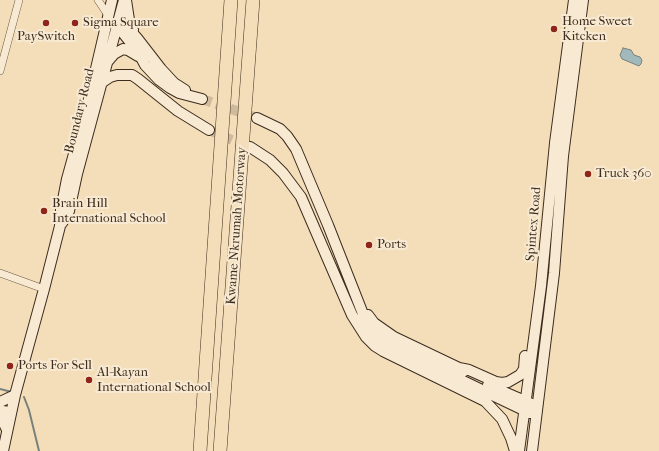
<!DOCTYPE html>
<html>
<head>
<meta charset="utf-8">
<style>
  body { margin:0 }
  canvas { display:block; background:#f4deba }
</style>
</head>
<body>
<canvas width="659" height="451"></canvas>
<script>
const ctx = document.querySelector('canvas').getContext('2d');
ctx.lineJoin = 'round';
function fill(path, color) {
  ctx.fillStyle = color;
  ctx.fill(path, 'evenodd');
}
function shape(rows) {
  const path = new Path2D();
  for (const r of rows) {
    path.moveTo(r[0], r[1]);
    for (let i = 2; i < r.length; i += 2) path.lineTo(r[i], r[i + 1]);
  }
  return path;
}
function strokePath(path, color, width, dash) {
  ctx.strokeStyle = color;
  ctx.lineWidth = width;
  ctx.lineCap = dash ? 'butt' : 'round';
  ctx.setLineDash(dash || []);
  ctx.stroke(path);
}
function drawText(font, color, halo, rows, align = 'center') {
  ctx.font = font + ' "IM FELL French Canon",serif';
  ctx.lineWidth = 4;
  ctx.setLineDash([]);
  ctx.textBaseline = 'middle';
  ctx.strokeStyle = halo;
  ctx.fillStyle = color;
  for (const [text, x, y, turn = 0] of rows) {
    ctx.save();
    ctx.translate(x, y);
    ctx.rotate((+turn || 0) * Math.PI / 180);
    ctx.textAlign = isNaN(turn) ? turn : align;
    if (halo) ctx.strokeText(text, 0, 0);
    ctx.fillText(text, 0, 0);
    ctx.restore();
  }
}
const water = shape([
  [623,48,631,50,634,55,640,57,642,60,641,64,639,66,622,59,620,55,623,48]
]);
fill(water, '#a1b9bb');
strokePath(water, '#79817c', 1);
strokePath(shape([
  [0,389,12,392],
  [24,397,29,410,39,451]
]), '#79817c', 2);
strokePath(shape([
  [202,99,257,118],
  [209,130,248,147]
]), '#cfba9b', 10, [10, 5]);
const minor = shape([
  [98,0,108,15],
  [0,71,19,0],
  [0,273,44,289]
]);
const tertiary = shape([
  [0,410,10,412]
]);
const secondary = shape([
  [126,0,129,20,133,30],
  [120,19,137,38,161,69,174,83,185,90],
  [115,23,138,52,145,65,159,80,170,88,179,93,202,99],
  [108,61,114,54,123,49,128,50,138,56],
  [101,83,110,77,117,75,132,75,138,79,178,111,209,130],
  [257,118,280,129,287,136,296,149,328,225,363,314,370,327,377,336,396,349,530,413],
  [250,147,270,160,283,173,301,197,352,315,366,337,375,346,383,351,485,401,502,419,511,438,515,451],
  [62,223,69,211,77,174,124,0],
  [368,315,374,323,394,337,459,368,463,372],
  [459,368,469,370,496,382,502,383,508,382,520,375,524,369,525,356],
  [488,385,532,404],
  [0,402,15,395],
  [0,415,7,430],
  [3,451,15,395,44,289,60,226,61,210,67,179,88,103,112,0],
  [519,451,541,286,555,143,574,0],
  [532,451,554,273,563,156,583,0]
]);
const motorway = shape([
  [200,451,231,0],
  [220,451,253,0]
]);
strokePath(minor, '#6b5844', 8);
strokePath(tertiary, '#6b5844', 10);
strokePath(secondary, '#3d2c1d', 12);
strokePath(motorway, '#3d2c1d', 14);
strokePath(minor, '#f8ead2', 7);
strokePath(tertiary, '#f8ead2', 9);
strokePath(secondary, '#f8ead2', 10);
strokePath(motorway, '#f4deba', 13);
for (const [x, y, r, color] of [
  [46,23,4,"#8f2418"],
  [75,23,4,"#8f2418"],
  [554,29,4,"#8f2418"],
  [588,174,4,"#8f2418"],
  [44,211,4,"#8f2418"],
  [369,245,4,"#8f2418"],
  [10,366,4,"#8f2418"],
  [89,380,4,"#8f2418"]
]) {
  const dot = new Path2D();
  dot.arc(x, y, r, 0, 2 * Math.PI);
  ctx.fillStyle = color;
  ctx.fill(dot);
  strokePath(dot, '#f8ead2', 1.5);
}
drawText('13px', '#3d2c1d', '#f8ead2', [
  ["Home Sweet",562,22],
  ["Kitcken",562,37],
  ["Sigma Square",83,23],
  ["PaySwitch",46,37,"center"],
  ["Truck 360",596,174],
  ["Brain Hill",52,204],
  ["International School",52,219],
  ["Ports",377,245],
  ["Ports For Sell",18,366],
  ["Al-Rayan",97,373],
  ["International School",97,388]
], 'left');
drawText('13px', '#3d2c1d', '#f8ead2', [
  ["Boundary Road",80,111,-76],
  ["Spintex Road",534,224,-85],
  ["Kwame Nkrumah Motorway",237,226,-86]
]);
</script>
</body>
</html>
